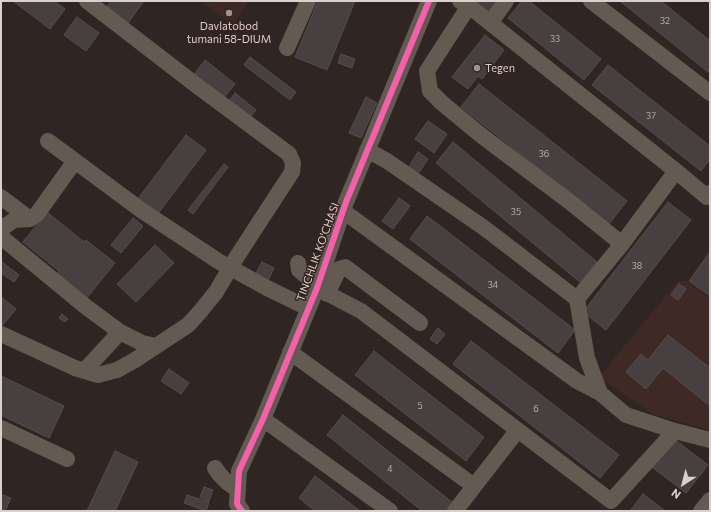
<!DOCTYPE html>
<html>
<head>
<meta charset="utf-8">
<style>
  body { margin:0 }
  #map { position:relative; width:711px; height:512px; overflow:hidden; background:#2f2624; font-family:Commissioner,sans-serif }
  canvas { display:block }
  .frame { position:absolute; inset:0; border:2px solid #dbd0cd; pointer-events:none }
  .north { position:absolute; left:663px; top:464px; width:40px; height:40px; -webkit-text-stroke:3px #34231f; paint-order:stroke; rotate:216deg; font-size:11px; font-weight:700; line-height:16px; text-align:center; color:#dbd0cd }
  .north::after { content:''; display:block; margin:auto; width:14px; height:18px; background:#dbd0cd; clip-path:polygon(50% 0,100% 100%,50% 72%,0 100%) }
</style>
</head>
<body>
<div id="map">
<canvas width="711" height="512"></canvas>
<div class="frame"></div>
<div class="north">N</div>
</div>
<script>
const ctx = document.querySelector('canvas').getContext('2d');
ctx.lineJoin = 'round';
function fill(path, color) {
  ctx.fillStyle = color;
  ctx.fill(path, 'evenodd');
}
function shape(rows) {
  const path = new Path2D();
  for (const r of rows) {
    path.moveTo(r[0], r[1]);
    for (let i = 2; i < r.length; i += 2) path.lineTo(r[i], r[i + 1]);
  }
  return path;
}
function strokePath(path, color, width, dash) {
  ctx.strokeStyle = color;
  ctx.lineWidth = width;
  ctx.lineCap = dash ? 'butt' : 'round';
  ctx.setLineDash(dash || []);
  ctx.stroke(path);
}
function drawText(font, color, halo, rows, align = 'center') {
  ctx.font = font + ' Commissioner,sans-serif';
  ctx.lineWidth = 3;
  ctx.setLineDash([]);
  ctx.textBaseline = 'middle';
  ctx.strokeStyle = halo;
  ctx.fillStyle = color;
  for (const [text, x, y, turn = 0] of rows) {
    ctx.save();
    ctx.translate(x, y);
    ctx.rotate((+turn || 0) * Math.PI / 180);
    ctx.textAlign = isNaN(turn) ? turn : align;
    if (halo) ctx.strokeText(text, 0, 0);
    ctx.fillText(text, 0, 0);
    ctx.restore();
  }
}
fill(shape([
  [202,1,250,1,232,25],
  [678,281,687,281,710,299,710,430,652,414,599,377]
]), '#3f2925');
const building = shape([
  [13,1,54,1,65,9,50,29,13,1],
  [111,1,144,1,128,23,107,6,111,1],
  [318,1,355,1,327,70,295,57,318,1],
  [474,1,501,1,490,16,474,1],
  [522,1,529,1,601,59,584,80,508,18,522,1],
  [620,1,661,1,710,41,710,69,708,72,620,1],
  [77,17,99,33,86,51,64,35,77,17],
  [485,35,504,50,482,79,478,76,468,89,452,77,485,35],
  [341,54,355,59,352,68,338,63,341,54],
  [250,57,296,92,290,100,244,65,250,57],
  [205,60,235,84,222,100,192,77,205,60],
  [608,65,710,146,710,159,701,171,592,85,608,65],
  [479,84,627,201,609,224,461,107,479,84],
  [235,93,256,110,247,121,226,105,235,93],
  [366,97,377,103,361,138,349,133,366,97],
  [428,121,447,134,434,153,415,139,428,121],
  [186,135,206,150,157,215,137,200,186,135],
  [453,142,597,262,580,282,436,163,453,142],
  [418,152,428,159,418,174,408,168,418,152],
  [224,164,228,167,193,214,188,210,224,164],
  [399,198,410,206,393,229,382,221,399,198],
  [668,202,691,220,606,330,583,312,668,202],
  [47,212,84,242,86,240,115,263,86,299,56,275,59,271,23,242,47,212],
  [427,216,575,330,558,353,410,239,427,216],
  [133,218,143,226,121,253,111,245,133,218],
  [155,245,174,263,136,302,117,284,155,245],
  [710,252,710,296,689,281,710,252],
  [2,262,19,275,14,282,1,273,1,264,2,262],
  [262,262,274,268,268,281,255,275,262,262],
  [679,284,686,289,678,300,671,295,679,284],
  [1,297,16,309,2,326,1,325,1,297],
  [62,314,68,319,65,322,59,318,62,314],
  [438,328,445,334,437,344,430,339,438,328],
  [668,335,710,368,710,406,663,368,646,389,626,372,641,354,648,360,668,335],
  [471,341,619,455,600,478,453,364,471,341],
  [374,351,484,437,466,461,355,375,374,351],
  [169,369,189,383,181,394,161,381,169,369],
  [1,376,64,406,49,438,1,415,1,376],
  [343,415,453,503,446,511,422,511,327,435,343,415],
  [674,439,708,465,686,493,652,467,674,439],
  [115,451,138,462,115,511,87,511,115,451],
  [315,476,360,511,315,511,299,498,315,476],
  [204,487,213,490,209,501,200,497,204,487],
  [1,494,11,498,5,511,1,511,1,494],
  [643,494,665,511,630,511,643,494],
  [187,495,209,502,206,511,184,503,187,495]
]);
fill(building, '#473f40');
strokePath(building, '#554d4c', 1);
strokePath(shape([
  [460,1,469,6,427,71,430,91,442,103,482,136,570,202,622,244,676,171,707,197,710,193],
  [591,1,710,93],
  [469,6,676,171],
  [490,23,506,1],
  [287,48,308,1],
  [48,141,141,210,218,261,267,288,308,308],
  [367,150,387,161,483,227,577,299],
  [1,197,30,219],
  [343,211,577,381,600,393],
  [1,231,4,227,14,220,30,219,37,214,75,161],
  [1,237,85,306,120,332,142,343,156,346],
  [622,244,577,299,587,358,600,393,626,415,675,431,710,440],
  [298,263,299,270,306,276,319,281],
  [317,288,361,311,611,501,675,431],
  [327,294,339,269,345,267,420,323],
  [1,334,75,368,98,375,117,370,135,360,188,325,199,313,216,292,236,258,292,172,293,163,289,154,196,85,87,1],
  [290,352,474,486],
  [85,370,120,332],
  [263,419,390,511],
  [1,428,67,459],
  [215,468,220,475,228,483,238,490],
  [242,511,237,504,239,471,263,419,317,288,346,202,429,1],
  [455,511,517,431],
  [701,511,710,500]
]), '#635a52', 16);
strokePath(shape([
  [242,511,237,504,239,471,263,419,317,288,346,202,429,1]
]), '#f560ab', 6);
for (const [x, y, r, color] of [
  [229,13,4,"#9f9492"],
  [477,68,4,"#9f9492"]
]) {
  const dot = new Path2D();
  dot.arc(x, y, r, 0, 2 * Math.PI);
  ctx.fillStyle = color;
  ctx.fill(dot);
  strokePath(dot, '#34231f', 1.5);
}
drawText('9px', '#b6acaa', null, [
  ["32",665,21],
  ["33",555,39],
  ["37",651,116],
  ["36",544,154],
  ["35",516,212],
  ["38",637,266],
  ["34",493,285],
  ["5",420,406],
  ["6",536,409],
  ["4",390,469]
]);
drawText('11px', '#dbd0cd', '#34231f', [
  ["Davlatobod",229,26],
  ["tumani 58-DIUM",229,39],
  ["Tegen",485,68,"left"]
]);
drawText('11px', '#dbd0cd', '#34231f', [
  ["TINCHLIK KO'CHASI",318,252,-70]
]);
</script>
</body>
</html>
